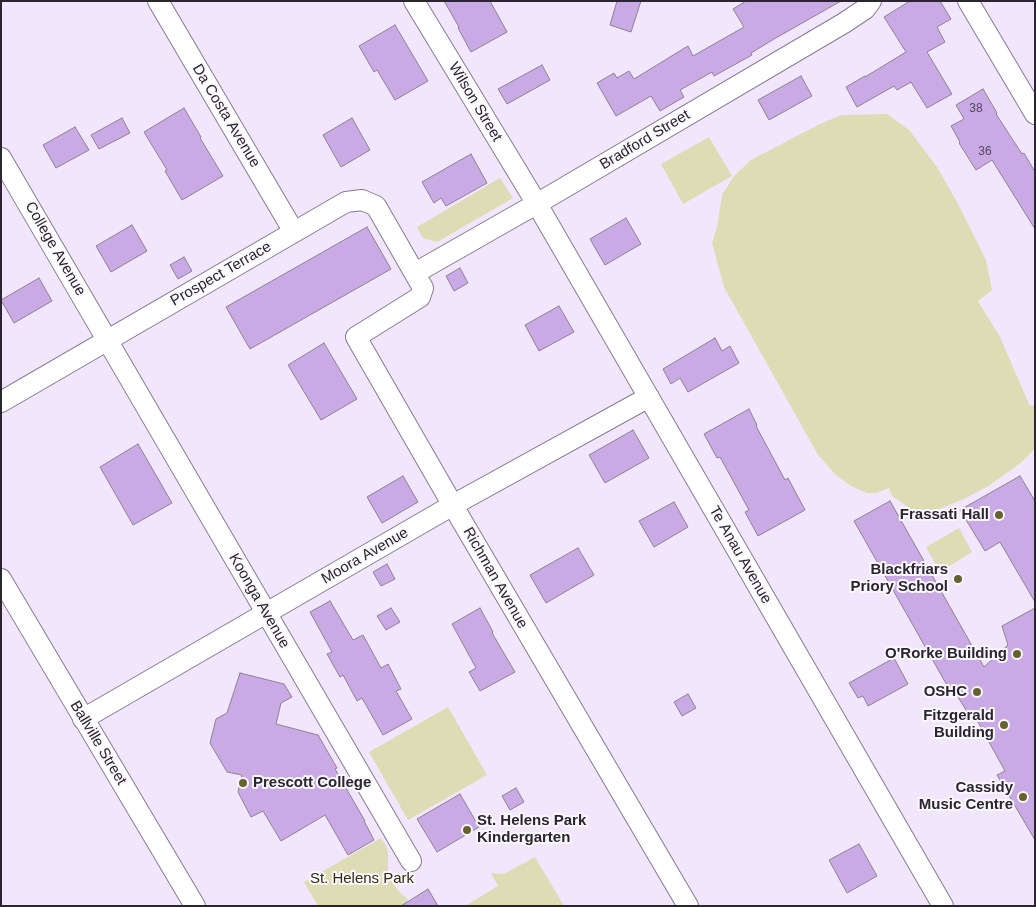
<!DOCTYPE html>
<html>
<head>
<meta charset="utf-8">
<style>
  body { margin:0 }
  #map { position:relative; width:1036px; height:907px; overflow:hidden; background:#f2e6fd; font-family:Arial,sans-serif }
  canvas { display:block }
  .frame { position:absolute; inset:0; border:2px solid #2a252e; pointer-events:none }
</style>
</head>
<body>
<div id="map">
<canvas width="1036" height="907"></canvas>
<div class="frame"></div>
</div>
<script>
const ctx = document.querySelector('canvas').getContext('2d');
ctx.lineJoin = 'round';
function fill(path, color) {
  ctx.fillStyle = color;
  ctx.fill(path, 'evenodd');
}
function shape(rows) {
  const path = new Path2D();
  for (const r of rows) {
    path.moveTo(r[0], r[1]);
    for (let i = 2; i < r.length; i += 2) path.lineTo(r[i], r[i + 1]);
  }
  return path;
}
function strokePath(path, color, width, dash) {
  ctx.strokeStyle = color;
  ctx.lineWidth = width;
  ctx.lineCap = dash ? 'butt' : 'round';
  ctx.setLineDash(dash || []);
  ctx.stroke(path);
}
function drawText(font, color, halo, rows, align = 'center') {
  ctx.font = font + ' Arial,sans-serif';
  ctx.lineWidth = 4;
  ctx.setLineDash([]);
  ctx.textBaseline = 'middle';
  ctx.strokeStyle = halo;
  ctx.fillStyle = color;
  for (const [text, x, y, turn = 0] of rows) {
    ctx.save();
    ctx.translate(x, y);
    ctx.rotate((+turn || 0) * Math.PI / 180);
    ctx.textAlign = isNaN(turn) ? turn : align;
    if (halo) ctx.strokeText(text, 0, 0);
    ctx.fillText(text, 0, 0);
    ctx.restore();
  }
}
fill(shape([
  [887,114,909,130,937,167,958,204,986,260,992,290,978,301,1000,337,1030,406,1035,405,1035,448,1022,462,990,485,964,499,937,510,921,514,912,510,892,496,889,488,876,493,867,493,851,486,836,475,818,455,724,287,712,243,717,227,722,195,734,176,751,160,818,125,841,115],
  [709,137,732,176,683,204,661,164],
  [500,178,513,198,437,242,423,238,417,227],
  [959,528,972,552,940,572,926,547],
  [448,707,487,775,408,820,369,752],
  [381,838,386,846,388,853,388,873,391,880,397,889,407,899,412,906,318,906,304,882],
  [535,857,564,906,465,906,498,886,491,873,504,874]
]), '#dddcb4');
const building = shape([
  [444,1,490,1,507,32,471,52,458,28,459,27,444,1],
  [617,1,641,1,631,32,610,25,617,1],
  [746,1,841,1,774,39,751,53,752,55,714,76,712,72,680,90,684,97,660,111,651,96,616,116,597,83,614,73,617,78,629,71,634,79,688,46,693,56,744,27,733,9,746,1],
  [910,1,940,1,951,19,937,27,945,42,927,52,952,94,927,108,911,82,897,90,894,86,857,107,846,87,865,76,865,77,906,52,884,17,910,1],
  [395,25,428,81,395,100,377,70,374,72,359,46,395,25],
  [542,65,550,80,507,104,498,89,542,65],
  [801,76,812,96,769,120,758,100,801,76],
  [983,89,997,113,996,114,1022,154,1024,153,1035,172,1035,229,992,160,976,170,959,143,960,142,951,126,964,119,956,105,983,89],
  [184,108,201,137,200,138,223,176,182,200,165,171,167,170,144,132,184,108],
  [122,118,130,133,99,149,91,135,122,118],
  [352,118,370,150,341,167,323,135,352,118],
  [75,127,89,150,56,168,43,145,75,127],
  [471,154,487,183,446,206,441,198,434,203,422,182,471,154],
  [626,218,641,244,605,265,590,239,626,218],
  [132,225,147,251,111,272,96,246,132,225],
  [367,227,391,269,250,349,226,307,367,227],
  [184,257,192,271,178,279,170,265,184,257],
  [460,268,468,283,454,291,446,276,460,268],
  [39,278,52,301,14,323,1,300,39,278],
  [559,306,574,332,539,351,525,325,559,306],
  [715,338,722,351,730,346,739,363,688,392,680,378,671,384,663,369,715,338],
  [324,343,357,399,321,420,288,365,324,343],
  [749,409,757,425,756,426,785,480,788,478,805,510,758,536,745,512,749,510,720,457,717,458,704,434,749,409],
  [633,430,649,458,605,483,589,455,633,430],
  [138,444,172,503,133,525,100,467,138,444],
  [403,476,418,502,382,523,367,497,403,476],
  [1020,476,1035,501,1035,602,1000,542,985,551,960,510,1020,476],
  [890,501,984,667,1008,645,1002,626,1035,608,1035,840,997,775,1005,771,972,711,968,713,951,686,948,687,854,521,890,501],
  [674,502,688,527,654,547,639,521,674,502],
  [578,548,594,575,546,603,530,575,578,548],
  [387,564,395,579,381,586,373,572,387,564],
  [330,601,353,640,363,635,381,668,388,664,401,689,396,691,412,719,383,735,362,698,357,701,343,675,340,677,327,654,332,652,310,612,330,601],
  [391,608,400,622,386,630,377,616,391,608],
  [480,608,493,632,492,633,515,672,480,691,469,672,476,668,452,624,480,608],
  [894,658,908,684,868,706,863,696,858,698,849,683,894,658],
  [240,673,284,684,292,697,281,703,276,724,318,735,337,768,335,769,365,821,364,821,374,840,348,855,325,815,281,841,263,811,251,817,238,792,242,775,227,772,210,743,216,719,227,713,240,673],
  [688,694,696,708,682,716,674,702,688,694],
  [516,788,524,802,510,810,502,796,516,788],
  [460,794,479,827,437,852,417,819,460,794],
  [859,844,877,876,847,893,829,860,859,844],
  [428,889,438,906,401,906,428,889]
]);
fill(building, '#caaae4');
strokePath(building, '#8b8195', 1);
const street = shape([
  [158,1,294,232],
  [414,1,537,204,943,906],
  [968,1,1035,114],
  [1,158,411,861],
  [415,273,545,199,844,23,865,9,871,1],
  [1,402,346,202,362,200,376,206,423,288,420,297,356,337,459,516,688,906],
  [1,579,195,906],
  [83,719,453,505,649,397]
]);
strokePath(street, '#857b8e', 22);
strokePath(street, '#fff', 20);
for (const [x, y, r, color] of [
  [999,515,5,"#65622f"],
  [958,579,5,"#65622f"],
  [1017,654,5,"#65622f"],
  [977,692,5,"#65622f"],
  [1004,725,5,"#65622f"],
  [243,783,5,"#65622f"],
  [1023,797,5,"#65622f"],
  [467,830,5,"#65622f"]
]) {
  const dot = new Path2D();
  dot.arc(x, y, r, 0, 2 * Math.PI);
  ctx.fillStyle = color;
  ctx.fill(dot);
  strokePath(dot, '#faf8fc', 2);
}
drawText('12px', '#52465c', null, [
  ["38",976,109],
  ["36",985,152]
]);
drawText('15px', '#2a252e', '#faf8fc', [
  ["Wilson Street",475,102,59],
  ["Da Costa Avenue",226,116,59],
  ["Bradford Street",645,140,-31],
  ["College Avenue",55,249,60],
  ["Prospect Terrace",221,274,-30],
  ["Te Anau Avenue",740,555,60],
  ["Moora Avenue",365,556,-30],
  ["Richman Avenue",495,578,60],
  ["Koonga Avenue",259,601,60],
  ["Ballville Street",98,743,59]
]);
drawText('bold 15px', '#2a252e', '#faf8fc', [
  ["Frassati Hall",989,515],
  ["Blackfriars",948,570],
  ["Priory School",948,587],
  ["O'Rorke Building",1007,654],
  ["OSHC",967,692],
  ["Fitzgerald",994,716],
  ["Building",994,733],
  ["Prescott College",253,783,"left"],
  ["Cassidy",1013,788],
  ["Music Centre",1013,805],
  ["St. Helens Park",477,821,"left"],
  ["Kindergarten",477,838,"left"]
], 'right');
drawText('15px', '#2e2c0f', '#faf8fc', [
  ["St. Helens Park",362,879]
]);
</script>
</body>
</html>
